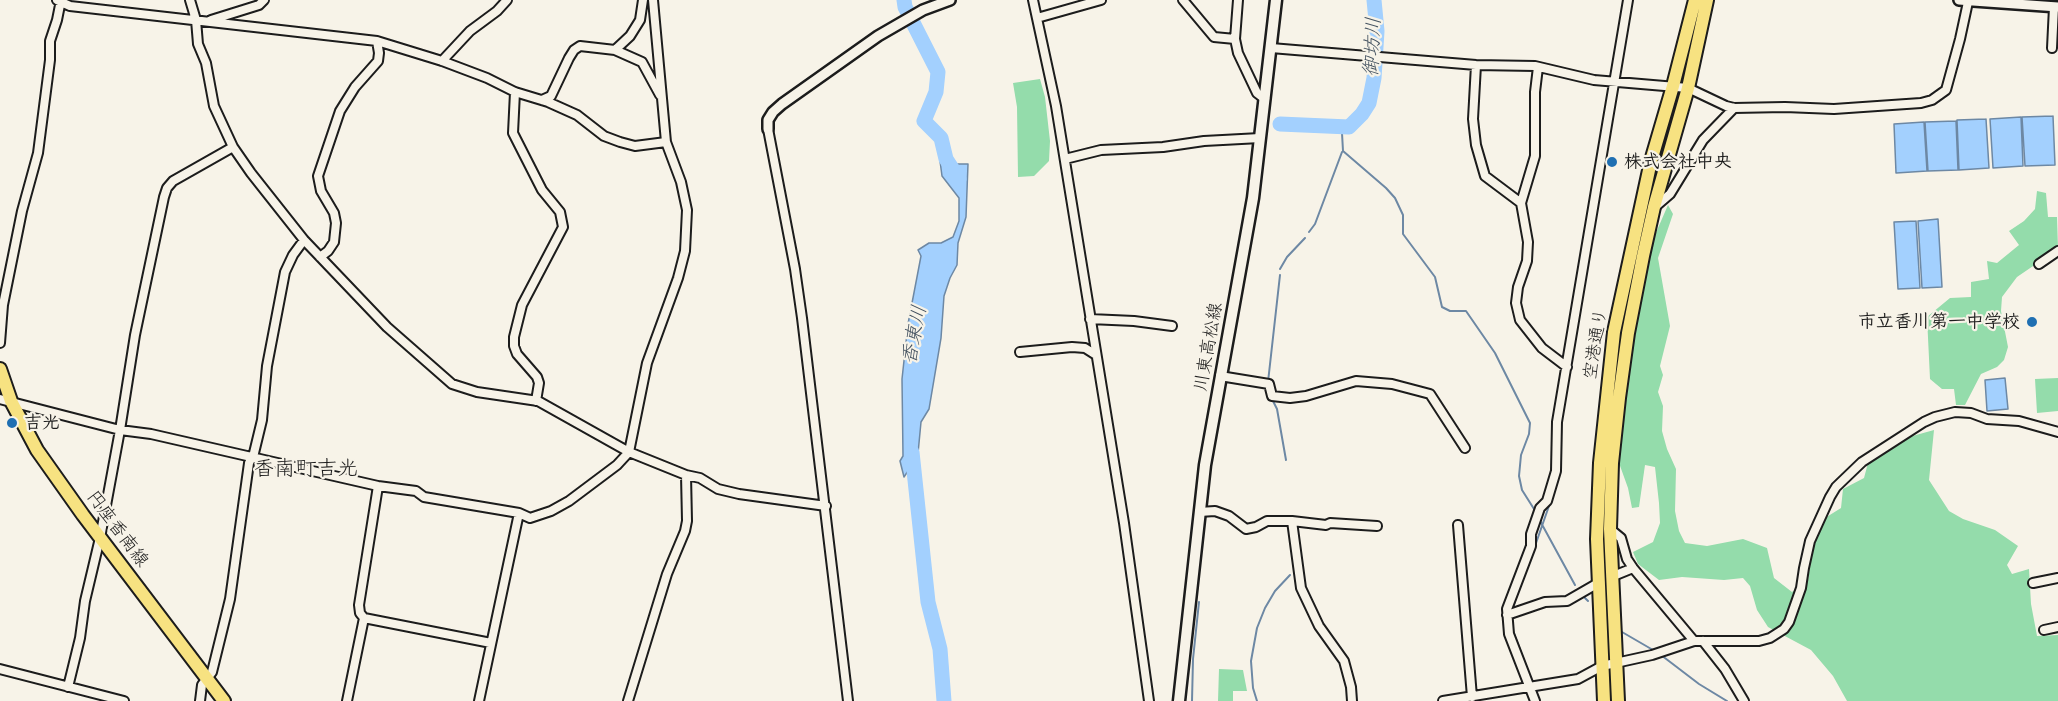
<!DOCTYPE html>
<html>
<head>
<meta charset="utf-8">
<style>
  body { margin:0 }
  canvas { display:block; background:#f7f3e8 }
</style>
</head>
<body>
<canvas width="2058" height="701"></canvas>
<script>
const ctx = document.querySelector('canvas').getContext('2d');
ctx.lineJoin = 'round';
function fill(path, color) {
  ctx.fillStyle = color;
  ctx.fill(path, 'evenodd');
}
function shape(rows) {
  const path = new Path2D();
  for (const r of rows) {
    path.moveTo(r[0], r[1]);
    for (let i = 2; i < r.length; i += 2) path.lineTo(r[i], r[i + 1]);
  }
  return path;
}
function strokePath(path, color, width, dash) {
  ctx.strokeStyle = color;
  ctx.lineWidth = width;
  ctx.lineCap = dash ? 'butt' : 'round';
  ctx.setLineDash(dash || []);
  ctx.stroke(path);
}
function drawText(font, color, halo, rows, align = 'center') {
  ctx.font = font + ' "Shantell Sans","Klee One",sans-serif';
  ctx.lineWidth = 4.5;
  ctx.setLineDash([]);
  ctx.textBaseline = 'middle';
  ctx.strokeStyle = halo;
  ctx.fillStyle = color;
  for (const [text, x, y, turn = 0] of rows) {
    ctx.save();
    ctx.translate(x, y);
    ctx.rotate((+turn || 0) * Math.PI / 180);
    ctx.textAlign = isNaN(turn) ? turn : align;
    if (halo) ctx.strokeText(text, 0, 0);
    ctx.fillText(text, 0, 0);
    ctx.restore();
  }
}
fill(shape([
  [1040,79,1045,97,1050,141,1049,161,1034,176,1018,177,1017,107,1013,83],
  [2037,191,2046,193,2048,217,2057,217,2058,249,2017,277,2002,297,2001,311,2008,347,2004,360,1997,367,1981,374,1965,405,1956,405,1954,389,1942,389,1930,379,1927,317,1950,298,1971,297,1971,282,1989,279,1987,261,1997,263,2019,245,2009,231,2024,221,2035,209],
  [1668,205,1673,214,1658,258,1670,326,1660,366,1663,375,1658,392,1663,406,1662,431,1667,449,1676,469,1675,511,1679,531,1685,543,1707,546,1743,539,1767,548,1774,578,1792,592,1808,580,1813,546,1825,518,1841,508,1843,489,1864,478,1868,463,1909,437,1934,430,1929,480,1949,511,1963,519,1995,530,2018,546,2007,565,2012,574,2029,569,2031,604,2037,636,2058,635,2058,701,1847,701,1833,676,1811,650,1768,627,1757,610,1750,586,1743,578,1724,580,1682,577,1659,580,1638,564,1633,552,1653,542,1660,523,1659,503,1655,467,1645,465,1639,507,1632,508,1628,488,1619,463,1624,389,1648,251],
  [2058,378,2058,411,2037,413,2035,379],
  [1219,669,1243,670,1247,691,1233,691,1233,701,1218,701]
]), '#94dcab');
const water = shape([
  [2053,116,2055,165,2025,166,2022,117,2053,116],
  [2021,117,2023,166,1993,168,1990,119,2021,117],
  [1986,119,1989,168,1959,170,1957,120,1986,119],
  [1956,121,1958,170,1928,171,1925,122,1956,121],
  [1924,122,1927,171,1896,173,1894,124,1924,122],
  [940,161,949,164,968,164,966,217,958,243,957,265,950,278,944,296,941,338,929,409,921,422,917,464,911,472,908,471,904,477,900,461,903,456,902,379,908,324,921,256,918,250,929,243,941,243,953,237,959,221,959,198,942,176,940,161],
  [1938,219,1942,287,1922,288,1918,221,1938,219],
  [1916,221,1920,288,1898,289,1894,222,1916,221],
  [2005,378,2008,409,1987,411,1985,380,2005,378]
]);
fill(water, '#a3d0fe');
strokePath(water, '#6d88a4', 1.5);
strokePath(shape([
  [1619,74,1622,56],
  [1344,127,1342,133,1343,151,1386,188,1395,198,1403,215,1403,234,1435,277,1442,307,1450,311,1466,311,1495,353,1530,423,1529,434,1521,455,1519,476,1522,490,1534,509],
  [1595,220,1618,83],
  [1309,232,1315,224,1342,152],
  [1280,269,1287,257,1305,238],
  [1268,382,1280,275],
  [1273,401,1277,409,1286,460],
  [1539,519,1575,585],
  [1535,546,1550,503],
  [1583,596,1588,601],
  [1512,611,1520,585],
  [1512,628,1532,682],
  [1622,632,1653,650],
  [1661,655,1699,684,1727,701],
  [1192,701,1193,659,1199,602],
  [1257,701,1253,688,1251,661,1257,628,1265,608,1275,591,1290,575]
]), '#6d88a4', 2);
strokePath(shape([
  [904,0,905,7,938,72,936,92,924,121,941,138,946,159,959,179],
  [1280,124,1349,127,1362,114,1369,103,1374,78,1377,31,1374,0],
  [912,452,928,602,940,649,944,701]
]), '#a3d0fe', 15);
const minor = shape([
  [57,0,70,6,377,41,442,61,487,78,515,92,548,102,577,115,604,136,620,142,635,146,666,142],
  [190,0,196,20,198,44,206,63,214,106,233,147,251,173,304,240,387,327,452,384,477,392,538,401,629,452,686,475,700,478,718,489,739,494,826,506],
  [1033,0,1056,106,1124,523,1149,701],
  [1183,0,1214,37,1235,39],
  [1238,0,1235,39,1238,53,1257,93,1265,99],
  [1037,18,1101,0],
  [211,20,259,5,264,0],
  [1271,48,1476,65,1535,66,1594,80,1688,88,1726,106,1734,108,1785,107,1834,109,1921,103,1932,100,1946,90,1960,39,1968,2],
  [2052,48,2054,7],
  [615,50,642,62,660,95],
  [442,61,470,31,497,11,507,0],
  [1476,65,1473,119,1476,145,1485,176,1521,203,1528,242,1527,261,1518,287,1516,303,1520,320,1542,348,1567,367],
  [515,92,513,133,542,190,560,212,563,227,522,305,514,337,514,346,517,354,537,377,539,383,536,401],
  [542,100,551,96,569,58,574,50,580,46,615,50,630,36,640,20,643,0],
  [768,129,795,269,802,318,848,701],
  [1065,159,1101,150,1163,147,1204,141,1260,138],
  [1521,203,1535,156,1535,92,1538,67],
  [1655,207,1670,194,1703,140,1734,108],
  [320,257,328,251,334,242,336,223,334,213,321,191,318,176,340,111,355,87,378,61,379,53,377,41],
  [2039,264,2058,251],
  [1090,319,1134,321,1172,326],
  [0,343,3,305,22,211,38,153,50,60,50,41,57,20,61,0],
  [1020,352,1072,347,1085,348,1096,355],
  [1220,376,1269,384,1272,396,1290,398,1306,396,1356,381,1392,384,1430,394,1465,448],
  [0,399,120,430,151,434,378,486,416,491,424,497,519,513,530,518,551,511,569,501,617,465,629,452,647,363,678,278,685,251,687,210,681,182,666,142,653,0],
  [378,486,359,605,360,613,364,618,491,643],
  [1199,512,1215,511,1229,516,1246,529,1256,527,1267,521,1292,521,1326,525,1330,523,1377,526],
  [1292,521,1301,588,1319,626,1344,661,1351,687,1352,701],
  [1458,525,1472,697],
  [1610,529,1621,538,1627,559,1633,568,1694,641],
  [1611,577,1633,568],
  [2033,583,2058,578],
  [1507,615,1545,602,1567,601,1600,582],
  [2044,630,2058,627],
  [1703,641,1725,669,1744,701],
  [0,669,124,701],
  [68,687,80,638,85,601,100,538,120,430,135,335,164,197,167,188,173,181,233,147],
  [200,701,202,685,212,672,230,599,249,463,254,453,262,420,267,366,285,272,293,255,304,240],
  [347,701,364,618],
  [479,701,519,513],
  [628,701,667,574,685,531,687,521,686,475],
  [1443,701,1578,679,1602,666,1652,655,1694,641,1759,641,1770,638,1784,629,1789,622,1801,588,1804,568,1810,541,1830,497,1836,487,1862,462,1924,422,1935,417,1955,412,1971,413,1987,419,2019,421,2058,432],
  [1535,701,1509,634,1507,609,1531,546,1531,534,1540,508,1547,501,1556,471,1557,422,1628,0]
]);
const tertiary = shape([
  [1959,0,2058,7],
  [768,129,768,120,773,112,782,104,878,36,923,10,950,0]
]);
const secondary = shape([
  [1179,701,1205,465,1253,198,1276,0]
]);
const primary = shape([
  [0,369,11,401,37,450,83,515,224,701]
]);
const trunk = shape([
  [1604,701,1597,539,1600,463,1614,332,1651,161,1673,86,1695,0],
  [1618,701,1610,529,1612,463,1619,398,1628,333,1643,256,1654,207,1688,88,1707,0]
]);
strokePath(minor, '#1c1c1c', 12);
strokePath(tertiary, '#1c1c1c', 14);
strokePath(secondary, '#1c1c1c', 15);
strokePath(primary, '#1c1c1c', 16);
strokePath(trunk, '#1c1c1c', 16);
strokePath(minor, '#f7f3e8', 8);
strokePath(tertiary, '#f7f3e8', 9);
strokePath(secondary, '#f7f3e8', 10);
strokePath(primary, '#f7e281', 12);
strokePath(trunk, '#f7e281', 12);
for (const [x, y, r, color] of [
  [1612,162,6,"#1f6fb2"],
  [2032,322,6,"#1f6fb2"],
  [12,423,6,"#1f6fb2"]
]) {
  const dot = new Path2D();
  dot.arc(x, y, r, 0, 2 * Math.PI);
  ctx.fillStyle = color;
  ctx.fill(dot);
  strokePath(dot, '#f7f3e8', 2);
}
drawText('bold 18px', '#1c1c1c', '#f7f3e8', [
  ["株式会社中央",1624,162],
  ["市立香川第一中学校",2020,322,"right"],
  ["吉光",24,423]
], 'left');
drawText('18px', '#1c1c1c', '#f7f3e8', [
  ["空港通り",1596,344,-81],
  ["川東高松線",1209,347,-80],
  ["円座香南線",117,529,53]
]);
drawText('italic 20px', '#445260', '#f7f3e8', [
  ["御坊川",1373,47,-87],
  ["香東川",915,335,-79]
]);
drawText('21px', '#1c1c1c', '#f7f3e8', [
  ["香南町吉光",306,470]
]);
</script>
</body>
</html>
